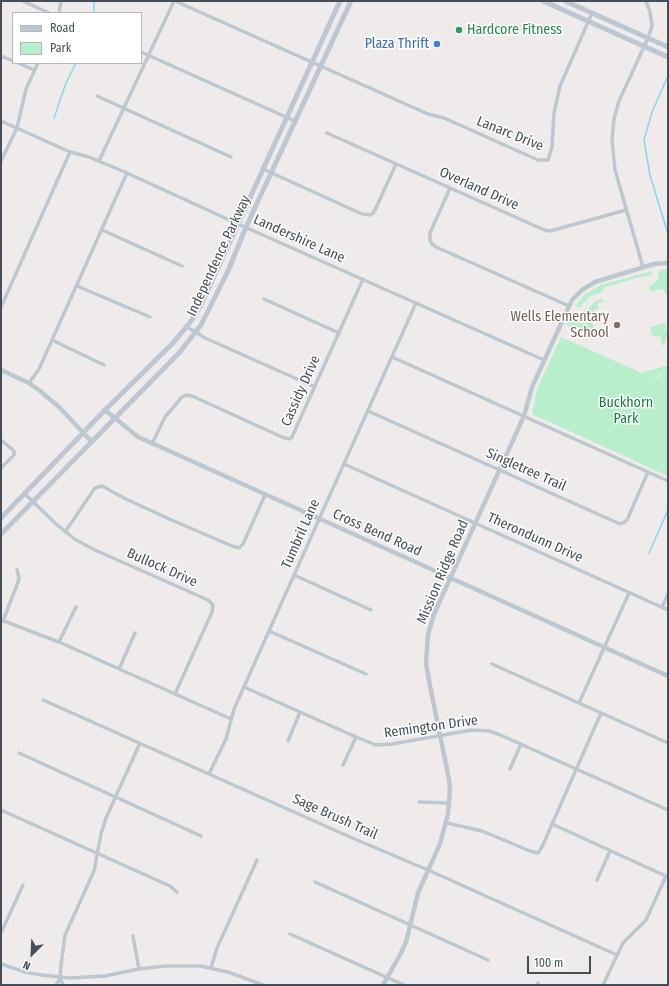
<!DOCTYPE html>
<html>
<head>
<meta charset="utf-8">
<style>
  body { margin:0 }
  #map { position:relative; width:669px; height:986px; overflow:hidden; background:#efebeb; font-family:"Fira Sans Condensed",sans-serif }
  canvas { display:block }
  .frame { position:absolute; inset:0; border:2px solid #444f59; pointer-events:none }
  .legend { position:absolute; left:12px; top:12px; width:130px; height:52px; box-sizing:border-box; background:#fff; border:1px solid #b4b9bd; margin:0; padding:5px 7px; list-style:none; font-size:12px; color:#444f59 }
  .legend li { display:flex; align-items:center; gap:8px; height:20px }
  .legend b { width:20px; border:1px solid #b4b9bd }
  .north { position:absolute; left:12px; top:934px; width:40px; height:40px; -webkit-text-stroke:3px #fff; paint-order:stroke; rotate:204deg; font-size:11px; font-weight:700; line-height:16px; text-align:center; color:#444f59 }
  .north::after { content:''; display:block; margin:auto; width:14px; height:18px; background:#444f59; clip-path:polygon(50% 0,100% 100%,50% 72%,0 100%) }
  .scale { position:absolute; left:527px; top:956px; width:64px; height:18px; box-sizing:border-box; border:2px solid #444f59; border-top:0; padding-left:5px; font-size:12px; line-height:14px; white-space:nowrap; color:#444f59; -webkit-text-stroke:3px #fff; paint-order:stroke }
</style>
</head>
<body>
<div id="map">
<canvas width="669" height="986"></canvas>
<div class="frame"></div>
<ul class="legend">
<li><b style="height:5px;background:#bcc7d3"></b>Road</li>
<li><b style="height:11px;background:#b8eecc"></b>Park</li>
</ul>
<div class="north">N</div>
<div class="scale">100 m</div>
</div>
<script>
const ctx = document.querySelector('canvas').getContext('2d');
ctx.lineJoin = 'round';
function fill(path, color) {
  ctx.fillStyle = color;
  ctx.fill(path, 'evenodd');
}
function shape(rows) {
  const path = new Path2D();
  for (const r of rows) {
    path.moveTo(r[0], r[1]);
    for (let i = 2; i < r.length; i += 2) path.lineTo(r[i], r[i + 1]);
  }
  return path;
}
function strokePath(path, color, width, dash) {
  ctx.strokeStyle = color;
  ctx.lineWidth = width;
  ctx.lineCap = dash ? 'butt' : 'round';
  ctx.setLineDash(dash || []);
  ctx.stroke(path);
}
function drawText(font, color, halo, rows, align = 'center') {
  ctx.font = font + ' "Fira Sans Condensed",sans-serif';
  ctx.lineWidth = 3;
  ctx.setLineDash([]);
  ctx.textBaseline = 'middle';
  ctx.strokeStyle = halo;
  ctx.fillStyle = color;
  for (const [text, x, y, turn = 0] of rows) {
    ctx.save();
    ctx.translate(x, y);
    ctx.rotate((+turn || 0) * Math.PI / 180);
    ctx.textAlign = isNaN(turn) ? turn : align;
    if (halo) ctx.strokeText(text, 0, 0);
    ctx.fillText(text, 0, 0);
    ctx.restore();
  }
}
fill(shape([
  [668,269,668,298,663,289,650,291,649,286,654,284,658,278,659,270],
  [652,271,652,275,650,276,648,275,605,287,602,292,589,297,580,307,577,307,575,306,583,296,600,285],
  [602,299,603,302,597,304,599,309,594,310,597,318,594,318,588,308,596,301],
  [587,309,591,314,590,318,596,333,595,337,566,325,572,313,580,314],
  [665,323,667,334,664,346,663,346,660,336,653,337,650,329,651,327],
  [561,337,644,374,643,368,645,372,668,365,666,371,654,378,655,379,668,370,668,476,532,414,537,389]
]), '#b8eecc');
strokePath(shape([
  [94,13,94,1],
  [668,76,652,112,644,140,650,175,668,234],
  [54,118,66,83,76,63],
  [649,553,668,510]
]), '#85d8eb', 1.5);
strokePath(shape([
  [23,1,49,13],
  [175,1,428,114,444,118,538,160,548,160,552,147,554,113,560,86,592,13],
  [59,13,61,1],
  [141,52,295,121],
  [1,56,13,61],
  [18,63,34,70],
  [97,96,231,157],
  [1,121,70,152,89,157,127,173,238,224,544,360],
  [327,133,542,229,549,231,554,230,626,210],
  [1,161,17,128,26,89,38,63],
  [99,161,174,1],
  [263,169,362,214,370,215,373,213,376,208,396,164],
  [450,188,430,233,430,240,432,244,436,247,569,306],
  [102,230,182,266],
  [643,267,615,170,612,140,614,119,619,101,648,38,652,26,650,12,646,1],
  [77,286,150,317],
  [264,299,339,333],
  [1,307,70,152],
  [187,327,205,338,315,387],
  [52,340,104,365],
  [392,357,668,481],
  [29,383,39,369,127,173],
  [368,411,620,524,623,523,627,520,648,472],
  [1,440,14,451,14,455,1,468],
  [152,444,165,417,182,397,186,395,192,396,282,437,289,439,292,437,363,279],
  [344,464,668,610],
  [24,493,56,524,76,540,95,550,208,600,213,605,212,612,175,694],
  [65,532,95,488,102,486,126,499,167,518,232,546,239,548,243,544,265,495],
  [294,575,371,610],
  [662,607,668,594],
  [1,620,59,642,231,719],
  [3,621,18,582,19,578,17,570],
  [269,631,366,674],
  [59,642,76,607],
  [492,664,668,743],
  [119,669,135,633],
  [244,687,356,737,376,745,392,744,472,730,489,731,498,734,668,810],
  [43,700,350,837,428,870,617,955],
  [579,703,629,593],
  [288,741,300,712],
  [19,753,201,836],
  [343,765,356,737],
  [510,769,521,744],
  [209,774,226,739,234,709,416,303],
  [419,802,449,803],
  [1,810,170,886,177,892],
  [447,823,482,831,530,851,538,853,542,847,601,713],
  [552,824,668,877],
  [597,880,610,851],
  [315,882,488,960],
  [1,933,23,885],
  [290,934,404,985],
  [133,936,139,969],
  [1,964,25,972,42,975,70,978,105,976,139,969,165,966,200,966,228,972,263,985],
  [211,968,217,948,257,860],
  [56,985,60,978],
  [63,985,60,978,61,965,65,935,94,871,101,834,106,818,140,743],
  [537,985,538,983],
  [603,985,623,943,646,920,666,876]
]), '#bcc7cf', 3.5);
strokePath(shape([
  [1,370,29,383,40,391,59,407,92,442],
  [105,410,138,437,145,440,668,676],
  [383,985,401,953,406,942,418,893,440,844,448,814,450,790,449,779,430,686,426,663,428,634,434,614,524,416,532,387,572,300,582,290,595,282,654,264,668,263]
]), '#bcc7cf', 4.5);
strokePath(shape([
  [543,1,668,57],
  [565,1,668,47],
  [1,518,105,410,174,342,192,320,200,307,340,1],
  [1,534,179,353,201,325,228,271,246,227,351,1]
]), '#bcc7d3', 5);
for (const [x, y, r, color] of [
  [459,30,4,"#2e9e5b"],
  [437,44,4,"#3f7fe0"],
  [617,325,4,"#8d6e63"]
]) {
  const dot = new Path2D();
  dot.arc(x, y, r, 0, 2 * Math.PI);
  ctx.fillStyle = color;
  ctx.fill(dot);
  strokePath(dot, '#fff', 1.5);
}
drawText('14px', '#27864d', '#fff', [
  ["Hardcore Fitness",467,30]
], 'left');
drawText('14px', '#366cbe', '#fff', [
  ["Plaza Thrift",429,44]
], 'right');
drawText('14px', '#444f59', '#fff', [
  ["Lanarc Drive",510,134,22],
  ["Overland Drive",479,189,24],
  ["Landershire Lane",299,239,24],
  ["Independence Parkway",219,256,-65],
  ["Cassidy Drive",301,391,-66],
  ["Singletree Trail",526,470,24],
  ["Cross Bend Road",377,533,24],
  ["Tumbril Lane",301,534,-66],
  ["Therondunn Drive",535,538,24],
  ["Bullock Drive",162,568,24],
  ["Mission Ridge Road",443,572,-67],
  ["Remington Drive",431,727,-8],
  ["Sage Brush Trail",335,817,24]
]);
drawText('14px', '#785e54', '#fff', [
  ["Wells Elementary",609,317],
  ["School",609,333]
], 'right');
drawText('14px', '#167946', '#fff', [
  ["Buckhorn",626,403],
  ["Park",626,419]
]);
</script>
</body>
</html>
